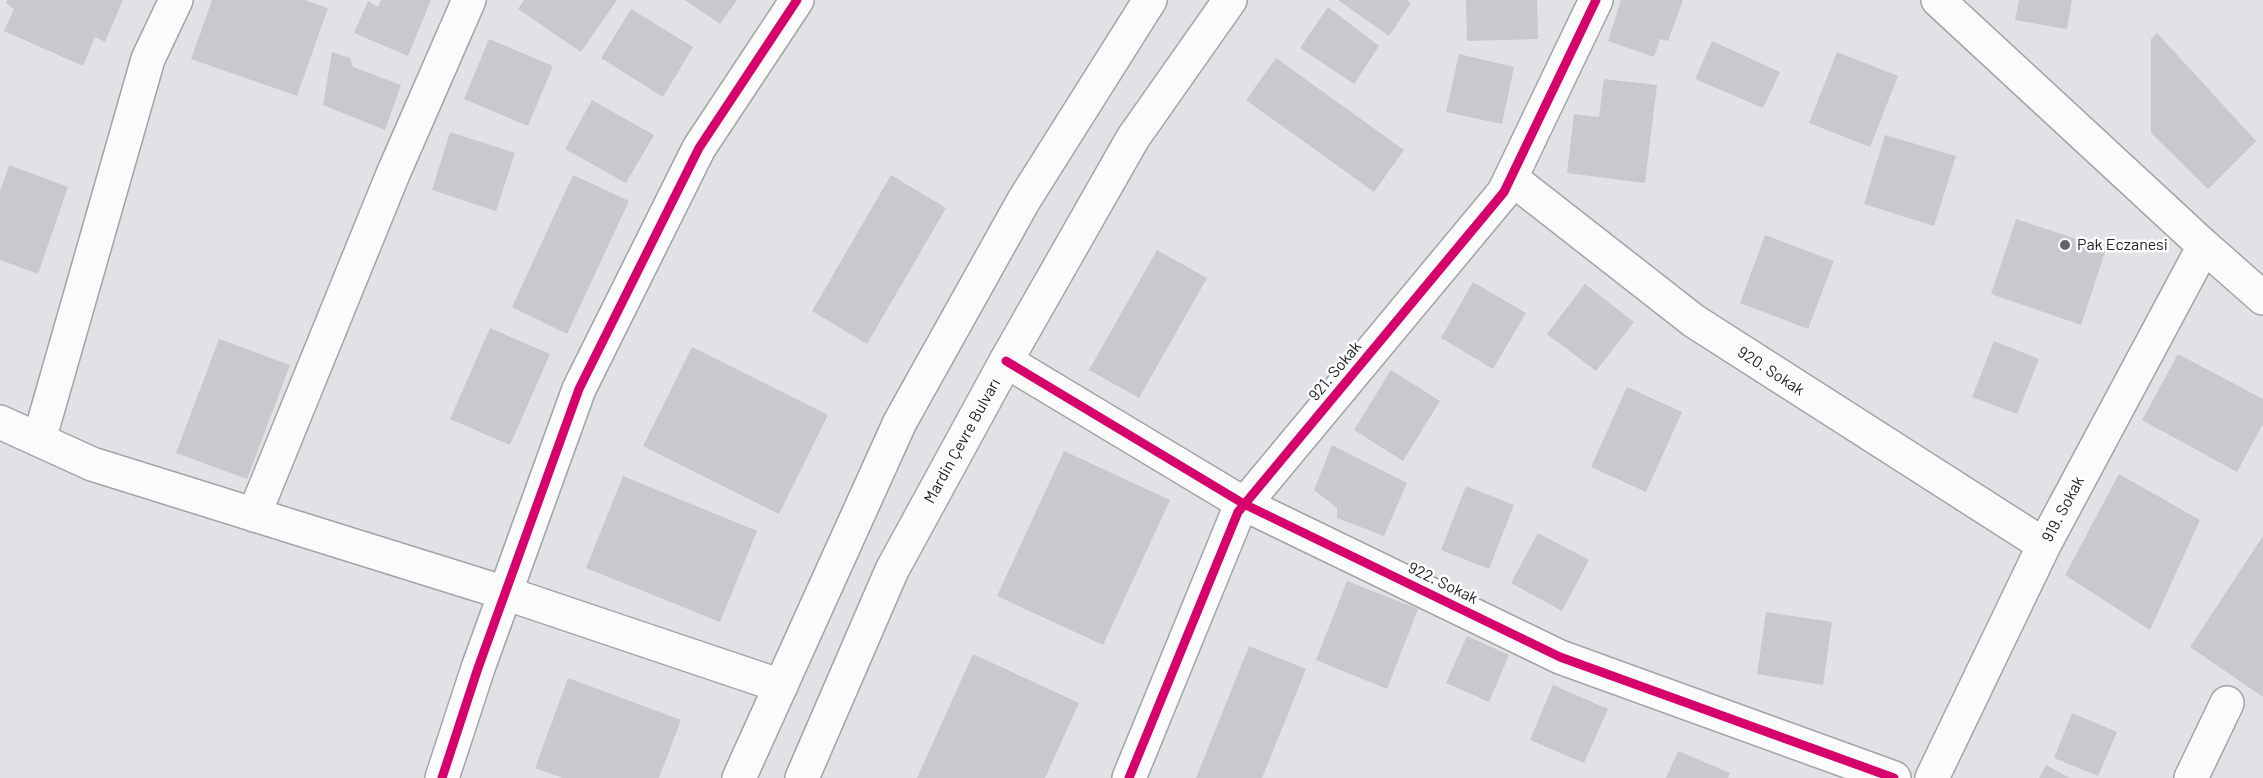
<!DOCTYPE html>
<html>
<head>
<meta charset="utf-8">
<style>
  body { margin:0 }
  canvas { display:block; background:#e0e2e5 }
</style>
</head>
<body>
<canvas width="2263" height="778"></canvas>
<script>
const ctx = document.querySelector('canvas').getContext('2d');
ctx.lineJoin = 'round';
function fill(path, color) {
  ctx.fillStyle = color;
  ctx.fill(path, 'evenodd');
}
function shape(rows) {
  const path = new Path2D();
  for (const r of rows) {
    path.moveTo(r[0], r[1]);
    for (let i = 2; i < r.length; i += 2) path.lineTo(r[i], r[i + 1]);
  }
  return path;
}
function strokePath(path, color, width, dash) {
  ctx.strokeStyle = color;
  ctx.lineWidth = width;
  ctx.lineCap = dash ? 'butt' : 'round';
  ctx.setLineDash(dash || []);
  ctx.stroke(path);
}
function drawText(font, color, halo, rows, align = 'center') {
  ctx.font = font + ' Barlow,sans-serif';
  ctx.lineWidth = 5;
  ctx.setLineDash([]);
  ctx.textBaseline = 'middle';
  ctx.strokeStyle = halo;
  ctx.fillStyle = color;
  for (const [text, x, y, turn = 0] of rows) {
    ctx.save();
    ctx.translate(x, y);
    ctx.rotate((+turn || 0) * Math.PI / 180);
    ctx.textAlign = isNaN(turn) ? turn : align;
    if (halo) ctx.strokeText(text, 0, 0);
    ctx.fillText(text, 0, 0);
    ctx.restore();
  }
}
fill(shape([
  [7,0,123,0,105,42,95,37,83,66,4,31,14,9,6,3],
  [212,0,305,0,328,8,297,96,191,59],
  [381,0,431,0,408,56,354,33,368,1,378,7],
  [524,0,617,0,581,52,518,9],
  [685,0,737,0,720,24],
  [1338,0,1407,0,1411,3,1389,36],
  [1466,0,1537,0,1538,39,1467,41],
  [1621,0,1683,0,1668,41,1660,39,1654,57,1608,41],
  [2019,0,2072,0,2067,29,2015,20],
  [1328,7,1379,46,1354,84,1300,48],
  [631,9,693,47,663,97,601,58],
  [2157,33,2256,141,2208,189,2151,133,2151,39],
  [489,39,553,66,528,126,464,99],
  [1712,41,1780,72,1763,108,1695,79],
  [332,52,350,58,353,67,401,85,385,130,323,105],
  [1837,52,1898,76,1870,147,1809,123],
  [1459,54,1514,67,1502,124,1446,112],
  [1276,58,1404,150,1374,192,1246,100],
  [1604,79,1657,85,1645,183,1567,173,1574,114,1599,117],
  [592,100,654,135,626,183,565,149],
  [450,132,515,153,496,211,432,190],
  [1885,135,1956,156,1934,226,1864,204],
  [9,165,68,187,38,274,0,260,0,191],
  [573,175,629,201,567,334,512,307],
  [891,175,946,208,867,344,812,311],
  [2016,219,2106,249,2081,325,1991,294],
  [1765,235,1834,261,1808,329,1740,303],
  [1157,250,1207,278,1139,398,1089,370],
  [1473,282,1526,313,1493,369,1441,338],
  [1585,284,1634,322,1596,371,1547,334],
  [490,328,550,354,510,445,450,419],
  [219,339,290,365,247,479,176,453],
  [1994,341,2039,359,2017,414,1972,397],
  [692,347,828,415,779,514,643,446],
  [2178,354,2263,399,2263,424,2237,472,2142,420],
  [1391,370,1440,401,1403,461,1354,430],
  [1627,387,1682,412,1646,492,1591,467],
  [1332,445,1407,483,1384,536,1337,518,1337,508,1314,490],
  [1064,451,1170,500,1103,645,997,596],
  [2119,474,2200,520,2150,630,2065,575],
  [623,476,757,531,720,622,586,568],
  [1466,486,1514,505,1489,569,1441,550],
  [1538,533,1589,560,1562,611,1511,583],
  [2263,536,2263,697,2190,647],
  [1347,581,1418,609,1387,689,1316,660],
  [1766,612,1832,622,1823,685,1757,674],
  [1467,636,1509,655,1489,702,1446,683],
  [1249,646,1306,669,1262,778,1196,778],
  [973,654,1079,703,1045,778,917,778],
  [568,678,681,720,659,778,563,778,535,768],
  [1553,685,1608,709,1584,763,1530,740],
  [2072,713,2117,732,2098,776,2054,758],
  [1678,751,1730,773,1728,778,1666,778],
  [2046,765,2070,778,2039,778]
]), '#c8c9cc');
const minor = shape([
  [1938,0,2204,246,2263,298],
  [1511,178,1694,321,2044,545],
  [1006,361,1244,504,1560,657,1894,778],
  [0,422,92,464,505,593,781,686],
  [39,440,148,59,176,0],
  [254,515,393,174,469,0],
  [442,778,478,668,579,389,699,148,797,0],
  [1129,778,1238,512,1504,192,1596,0],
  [1932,778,2044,545,2204,246],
  [2191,778,2227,703]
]);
const major = shape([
  [739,778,900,422,1024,200,1150,0],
  [802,778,892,570,1006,361,1133,138,1230,0]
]);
strokePath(minor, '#a2a4a6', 36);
strokePath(major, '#a2a4a6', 36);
strokePath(minor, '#fafbfb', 33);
strokePath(major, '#fafbfb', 33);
strokePath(shape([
  [1006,361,1244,504,1560,657,1894,778],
  [442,778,478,668,579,389,699,148,797,0],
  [1129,778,1238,512,1504,192,1596,0]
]), '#d6006c', 9);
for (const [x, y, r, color] of [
  [2065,245,6,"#636568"]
]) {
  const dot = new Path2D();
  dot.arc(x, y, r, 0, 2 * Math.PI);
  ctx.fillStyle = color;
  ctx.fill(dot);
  strokePath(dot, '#fff', 2);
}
drawText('16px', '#202224', '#fff', [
  ["Pak Eczanesi",2077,245]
], 'left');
drawText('16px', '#202224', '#fff', [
  ["921. Sokak",1335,371,-50],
  ["920. Sokak",1771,371,33],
  ["Mardin Çevre Bulvarı",962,441,-61],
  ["919. Sokak",2063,509,-62],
  ["922. Sokak",1443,583,26]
]);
</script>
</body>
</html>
